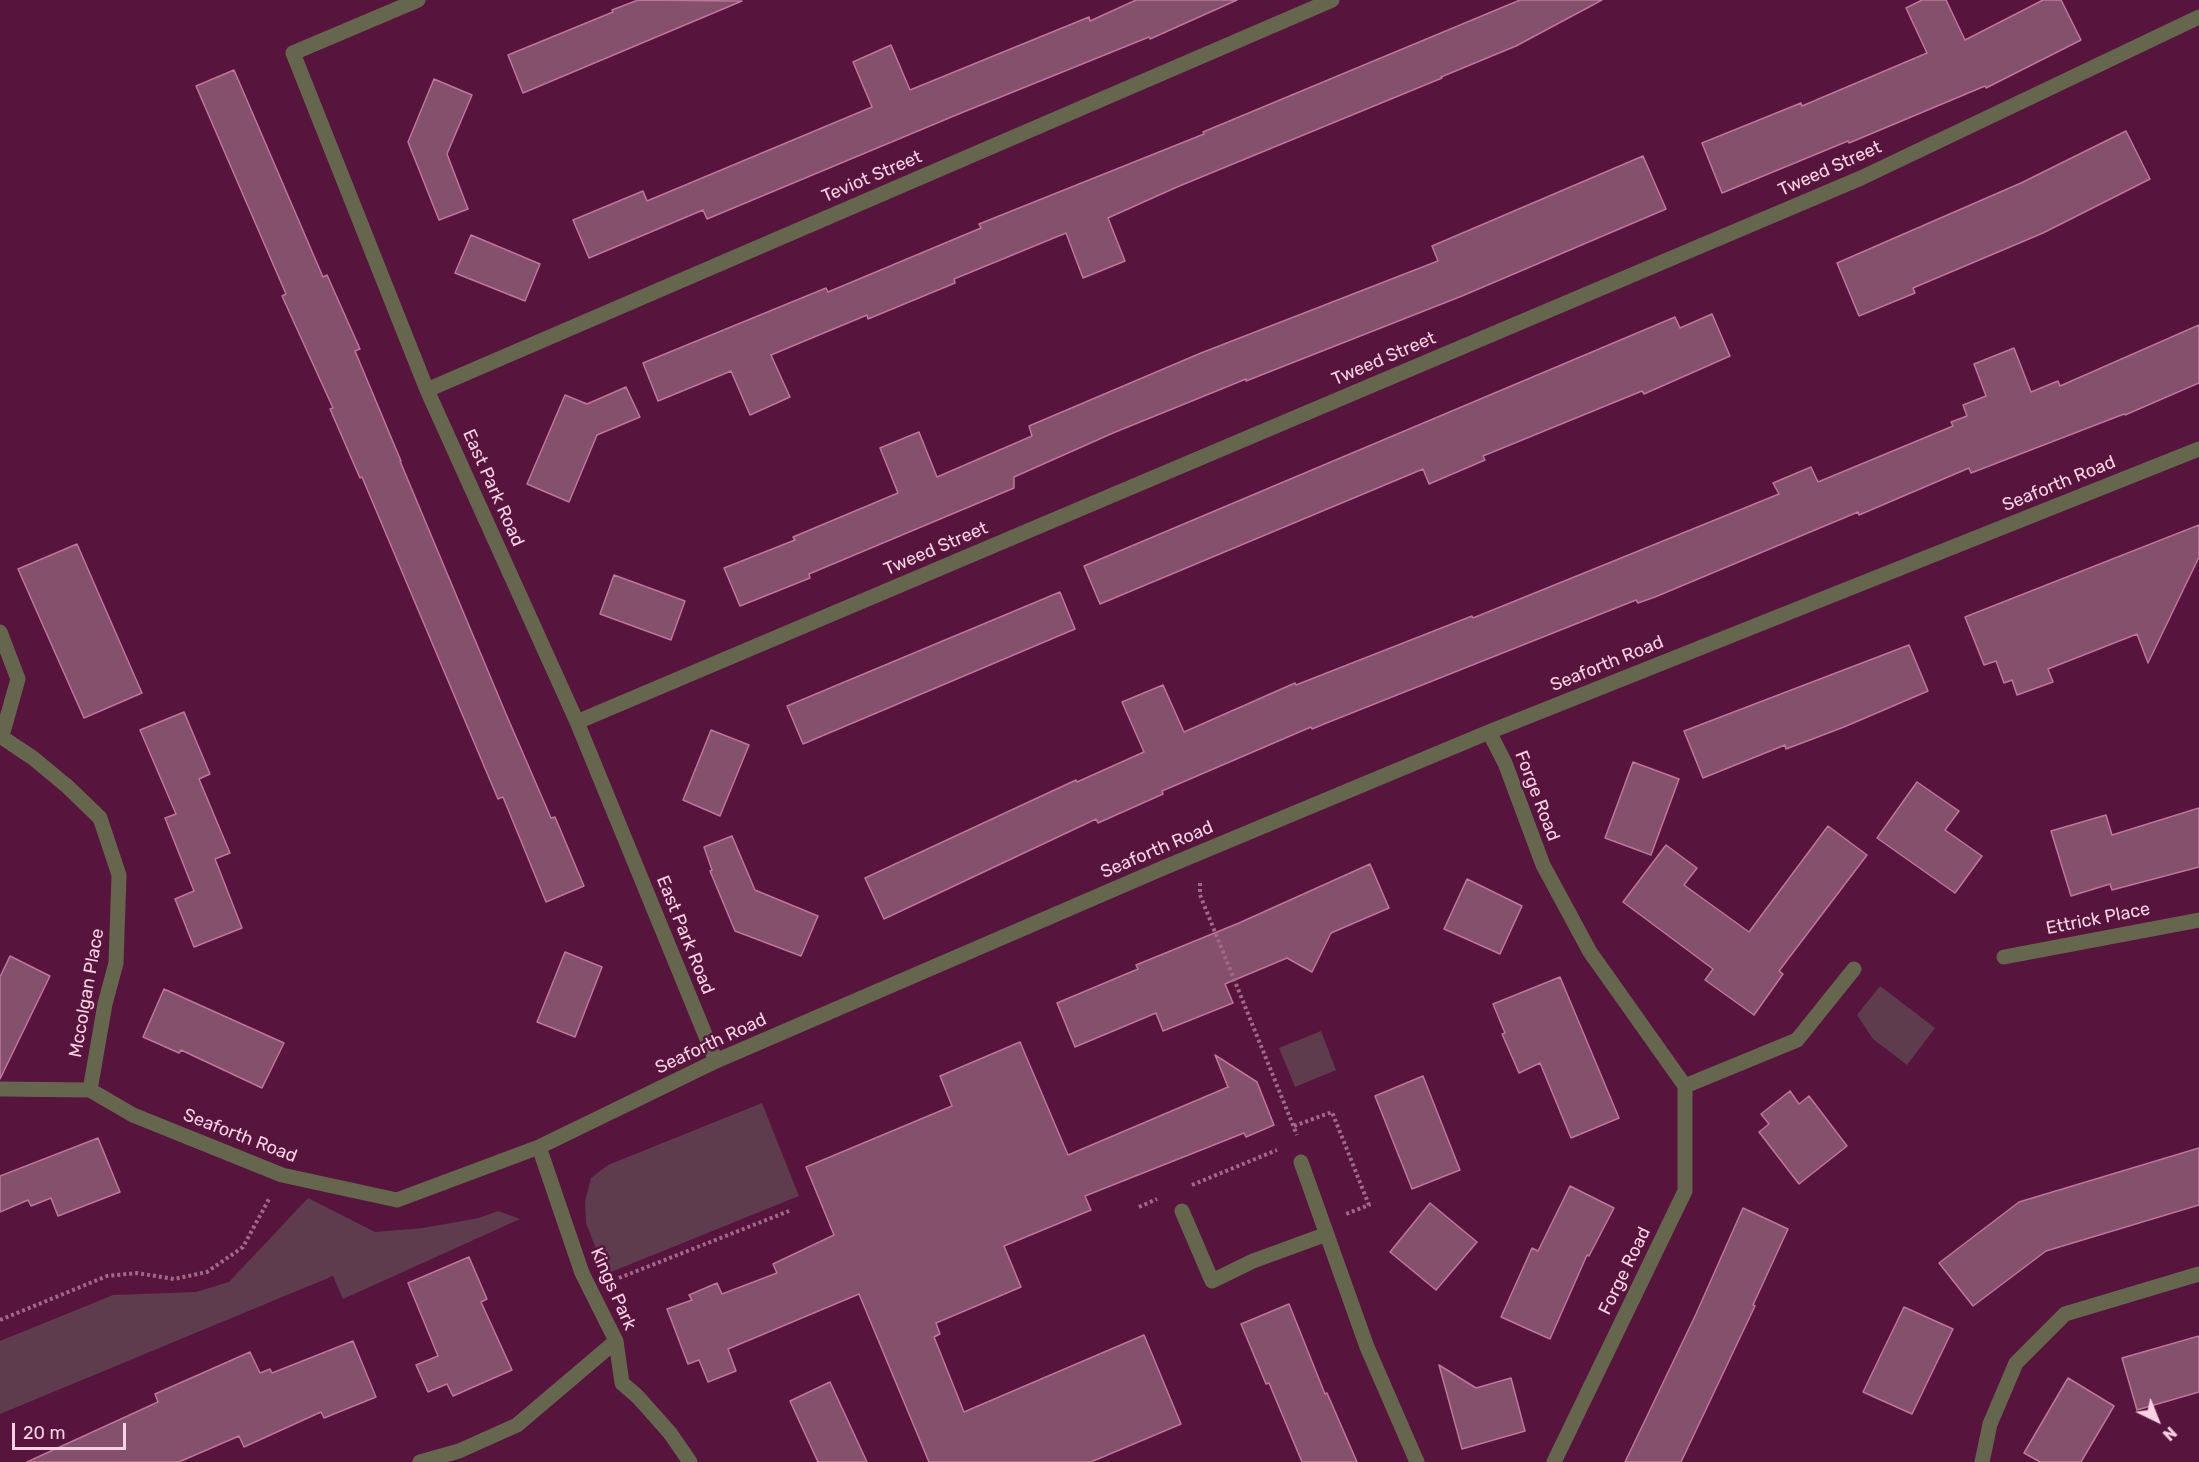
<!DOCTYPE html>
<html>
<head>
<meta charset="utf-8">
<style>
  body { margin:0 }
  #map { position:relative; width:2199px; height:1462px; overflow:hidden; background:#57153d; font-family:Rubik,sans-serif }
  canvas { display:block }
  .north { position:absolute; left:2127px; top:1390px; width:60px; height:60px; -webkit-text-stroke:4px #57153d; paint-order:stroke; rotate:137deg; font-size:16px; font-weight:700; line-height:24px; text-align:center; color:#fad0e4 }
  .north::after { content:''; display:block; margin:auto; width:21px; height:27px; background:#fad0e4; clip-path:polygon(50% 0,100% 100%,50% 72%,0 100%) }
  .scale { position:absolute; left:12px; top:1423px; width:114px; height:27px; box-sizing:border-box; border:3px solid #fad0e4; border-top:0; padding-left:8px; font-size:18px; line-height:21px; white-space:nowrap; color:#fad0e4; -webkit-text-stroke:4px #57153d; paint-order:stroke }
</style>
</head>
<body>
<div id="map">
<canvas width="2199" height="1462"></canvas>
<div class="north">N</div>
<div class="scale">20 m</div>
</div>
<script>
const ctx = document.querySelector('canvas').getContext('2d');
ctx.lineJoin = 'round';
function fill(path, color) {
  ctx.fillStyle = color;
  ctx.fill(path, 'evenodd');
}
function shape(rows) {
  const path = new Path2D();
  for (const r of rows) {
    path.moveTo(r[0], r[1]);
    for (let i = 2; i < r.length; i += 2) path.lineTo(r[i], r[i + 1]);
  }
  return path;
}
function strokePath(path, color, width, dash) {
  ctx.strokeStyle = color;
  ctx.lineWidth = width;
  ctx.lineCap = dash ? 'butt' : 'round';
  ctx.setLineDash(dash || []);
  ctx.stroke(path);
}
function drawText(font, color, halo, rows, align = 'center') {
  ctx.font = font + ' Rubik,sans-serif';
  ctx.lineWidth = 5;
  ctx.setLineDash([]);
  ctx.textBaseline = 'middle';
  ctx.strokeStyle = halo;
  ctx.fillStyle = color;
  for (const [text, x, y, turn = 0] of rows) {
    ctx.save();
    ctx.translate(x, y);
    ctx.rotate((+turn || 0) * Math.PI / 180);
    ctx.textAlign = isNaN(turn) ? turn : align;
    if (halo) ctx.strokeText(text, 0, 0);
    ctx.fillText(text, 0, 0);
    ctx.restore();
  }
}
fill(shape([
  [1880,986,1935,1028,1907,1065,1873,1039,1857,1015],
  [1321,1031,1336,1070,1295,1087,1279,1048],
  [762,1103,799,1196,606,1274,586,1223,585,1201,591,1178,608,1165],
  [308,1198,375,1232,423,1228,479,1218,498,1211,520,1219,343,1299,333,1276,0,1414,0,1341,113,1295,196,1292,229,1282]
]), '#5e3b4d');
const building = shape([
  [638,0,742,1,523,93,508,55,613,12,612,10,638,0],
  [1136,0,1237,0,1150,39,1149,37,961,113,707,219,703,210,589,258,573,220,643,191,647,201,872,107,853,62,891,45,910,90,1089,17,1090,21,1136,0],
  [1520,0,1602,0,1516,46,1441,77,1442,78,1177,187,1108,218,1125,261,1083,278,1066,233,954,279,955,283,868,319,867,315,771,355,790,397,750,415,731,371,658,401,643,363,826,288,828,292,981,228,979,224,1204,134,1203,132,1520,0],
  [1922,0,1946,0,1965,40,2043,0,2061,0,2081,40,1986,88,1985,86,1849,143,1848,141,1722,193,1702,143,1801,103,1802,106,1927,53,1906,8,1922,0],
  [234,70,323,277,327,275,360,349,355,351,401,461,400,461,506,714,551,818,555,817,584,886,546,902,503,797,498,799,362,477,360,478,330,409,333,408,282,296,286,294,196,86,234,70],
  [434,79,472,95,447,154,468,209,439,220,408,142,434,79],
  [2126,131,2150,179,2043,233,1913,288,1915,293,1859,316,1837,263,2021,183,2126,131],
  [1643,156,1666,209,1462,296,1246,381,1246,379,1113,433,1014,477,1014,488,809,574,810,578,740,606,724,568,795,540,793,537,898,493,880,448,919,432,937,477,1032,436,1029,426,1201,353,1438,261,1432,246,1643,156],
  [471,235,540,264,525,301,455,273,471,235],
  [1712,314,1730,356,1644,394,1642,391,1483,456,1485,460,1429,484,1423,469,1100,604,1084,566,1675,317,1680,328,1712,314],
  [2199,325,2199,383,2125,415,2124,414,1971,473,1969,468,1859,515,1858,512,1655,597,1638,603,1636,600,1329,722,1312,729,1311,727,1162,791,1163,794,1098,823,1096,819,884,919,865,878,1076,780,1077,782,1144,752,1122,702,1163,685,1184,732,1295,683,1296,685,1472,616,1473,618,1779,494,1773,483,1811,467,1818,482,1953,426,1951,422,1967,416,1963,405,1986,396,1974,364,2014,348,2031,392,2058,381,2060,386,2199,325],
  [626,387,640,417,597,435,569,502,527,484,565,395,587,404,626,387],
  [2199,525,2199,557,2148,663,2137,634,2048,669,2053,682,2017,695,2012,680,2004,683,1996,661,1984,665,1965,617,2199,525],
  [77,544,142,693,84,718,18,569,77,544],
  [614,575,685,601,671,640,600,614,614,575],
  [1060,592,1075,629,803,744,787,706,1060,592],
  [1909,645,1928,691,1844,727,1786,749,1785,745,1703,778,1684,731,1909,645],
  [184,712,210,774,199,779,230,853,215,859,242,928,194,947,175,899,194,891,165,818,176,814,140,730,184,712],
  [711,730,749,745,720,816,683,800,711,730],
  [1633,762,1679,779,1651,855,1605,838,1633,762],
  [1917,782,1959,811,1945,830,1982,856,1955,893,1877,838,1917,782],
  [2199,808,2199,867,2112,890,2110,884,2071,896,2051,831,2106,815,2112,835,2199,808],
  [1828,826,1867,855,1779,971,1783,974,1754,1015,1705,980,1713,969,1623,902,1666,845,1697,868,1684,885,1749,932,1828,826],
  [732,836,755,890,818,916,801,956,735,931,710,871,712,870,704,847,732,836],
  [1370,864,1389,908,1331,933,1312,972,1287,958,1225,984,1233,1003,1163,1031,1156,1013,1075,1047,1057,1003,1138,969,1136,965,1239,923,1370,864],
  [1467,879,1522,906,1500,954,1444,929,1467,879],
  [565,952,602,967,575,1037,537,1022,565,952],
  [10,956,50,976,0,1079,0,977,10,956],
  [1560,977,1619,1118,1571,1138,1540,1063,1519,1073,1502,1034,1505,1033,1493,1004,1560,977],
  [164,989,284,1043,262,1088,181,1050,179,1053,143,1037,164,989],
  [1020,1042,1068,1155,1228,1087,1215,1055,1257,1082,1274,1125,1246,1137,1244,1133,1085,1196,1091,1210,1004,1246,1021,1287,936,1323,940,1334,934,1337,964,1412,1144,1335,1181,1424,1091,1462,929,1462,859,1294,728,1349,736,1371,708,1382,699,1360,688,1364,667,1309,692,1300,689,1295,717,1283,722,1294,777,1273,773,1264,834,1235,806,1167,952,1106,940,1076,1020,1042],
  [1423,1076,1460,1170,1412,1189,1375,1096,1423,1076],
  [1790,1091,1799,1104,1809,1096,1847,1146,1799,1184,1759,1132,1769,1124,1761,1114,1790,1091],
  [98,1138,120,1192,58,1216,51,1198,31,1206,28,1200,0,1212,0,1176,98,1138],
  [2199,1148,2199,1205,2046,1251,1973,1306,1939,1263,2019,1202,2199,1148],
  [1570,1186,1614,1208,1589,1256,1587,1255,1550,1339,1501,1317,1532,1248,1538,1251,1570,1186],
  [1430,1203,1477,1242,1436,1290,1390,1252,1430,1203],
  [1743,1208,1788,1229,1753,1305,1755,1306,1681,1462,1625,1462,1696,1314,1743,1208],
  [469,1257,487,1299,481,1302,512,1370,453,1396,447,1384,428,1392,416,1365,438,1356,408,1283,469,1257],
  [1289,1304,1325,1394,1327,1393,1357,1462,1302,1462,1269,1383,1266,1384,1241,1324,1289,1304],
  [1904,1307,1953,1329,1912,1414,1863,1392,1904,1307],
  [2199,1336,2199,1392,2137,1410,2122,1358,2199,1336],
  [353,1341,376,1397,324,1418,321,1412,244,1447,239,1436,179,1462,27,1462,158,1402,155,1394,250,1352,260,1373,270,1369,272,1373,353,1341],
  [1439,1365,1476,1388,1511,1378,1525,1431,1462,1449,1439,1365],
  [2068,1378,2114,1406,2081,1462,2040,1462,2024,1453,2068,1378],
  [830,1382,867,1462,818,1462,790,1401,830,1382]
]);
fill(building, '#85506c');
strokePath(building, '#c0759c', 1.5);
strokePath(shape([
  [1200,883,1200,895,1297,1135],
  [1294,1126,1332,1112,1369,1205,1346,1214],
  [1192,1185,1277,1150],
  [1139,1207,1157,1199],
  [619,1278,789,1211],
  [0,1320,107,1276,137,1273,174,1279,207,1272,243,1247,269,1199]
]), '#a16988', 4, [3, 3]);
strokePath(shape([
  [418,0,293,53,427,390,577,722,716,1061],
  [427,390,1332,0],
  [0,632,18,679,2,736],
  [577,722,1861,178,2199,17],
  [1489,732,1505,763,1543,865,1590,952,1685,1086,1685,1191,1554,1462],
  [0,736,33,758,68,787,100,818,119,875,116,963,105,1004,90,1090],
  [2004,957,2199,920],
  [1685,1086,1797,1040,1854,969],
  [0,1089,90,1090,133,1115,282,1175,397,1200,539,1147,716,1061,1163,868,1489,732,2199,449],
  [539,1147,582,1273,616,1341,622,1383,638,1397,670,1433,690,1462],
  [1301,1162,1367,1347,1417,1462],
  [1182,1211,1212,1281,1253,1261,1327,1234],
  [420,1462,459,1451,517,1425,616,1341],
  [1982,1462,1990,1424,2016,1363,2065,1314,2199,1274]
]), '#66664e', 15);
drawText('18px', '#fad0e4', '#57153d', [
  ["Tweed Street",1830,169,-24],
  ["Teviot Street",872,177,-23],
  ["Tweed Street",1384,359,-23],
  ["Seaforth Road",2059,484,-22],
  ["East Park Road",493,488,66],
  ["Tweed Street",936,549,-23],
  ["Seaforth Road",1607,664,-22],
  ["Forge Road",1537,796,69],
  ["Seaforth Road",1157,850,-23],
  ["Ettrick Place",2098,919,-11],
  ["East Park Road",685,935,68],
  ["Mccolgan Place",87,993,-80],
  ["Seaforth Road",711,1044,-25],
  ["Seaforth Road",240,1136,21],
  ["Forge Road",1625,1271,-64],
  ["Kings Park",613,1289,66]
]);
</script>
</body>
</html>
